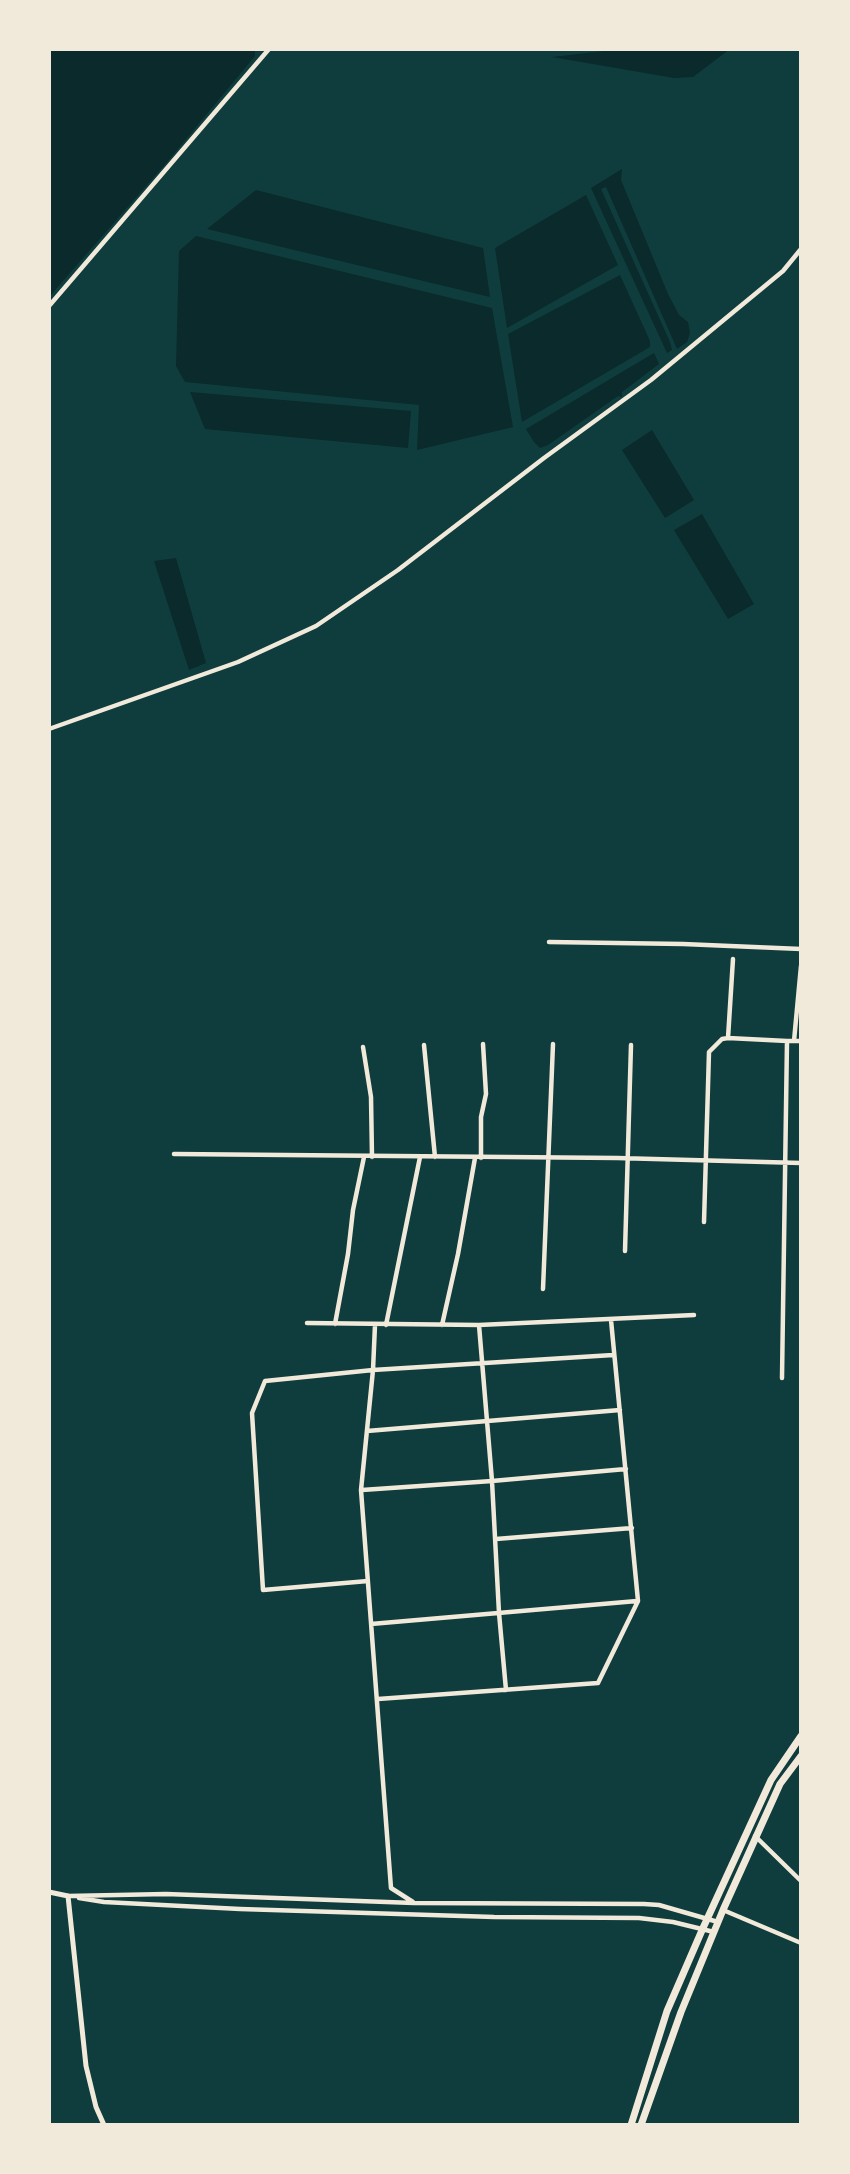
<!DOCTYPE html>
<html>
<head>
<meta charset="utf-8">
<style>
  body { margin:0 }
  #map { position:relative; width:850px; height:2174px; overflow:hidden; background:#0f3d3e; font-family:Roboto,sans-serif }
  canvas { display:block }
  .frame { position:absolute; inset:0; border:51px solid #f1e9da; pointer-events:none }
</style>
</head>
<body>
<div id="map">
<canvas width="850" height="2174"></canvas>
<div class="frame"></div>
</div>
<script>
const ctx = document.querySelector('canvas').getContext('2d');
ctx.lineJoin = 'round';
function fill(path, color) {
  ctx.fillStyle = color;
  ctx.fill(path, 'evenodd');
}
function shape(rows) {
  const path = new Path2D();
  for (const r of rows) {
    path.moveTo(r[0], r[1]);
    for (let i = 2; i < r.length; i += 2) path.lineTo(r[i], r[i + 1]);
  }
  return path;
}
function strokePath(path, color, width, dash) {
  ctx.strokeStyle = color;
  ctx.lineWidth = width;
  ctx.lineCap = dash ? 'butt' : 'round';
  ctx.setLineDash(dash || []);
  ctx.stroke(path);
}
fill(shape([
  [49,49,255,50,255,56,168,161,49,297],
  [621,49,730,49,693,77,674,78,552,57],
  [622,169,621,180,668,294,679,315,688,322,690,333,687,342,677,349,606,187,601,189,670,342,672,350,667,353,591,188],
  [256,190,483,248,490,297,207,229],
  [586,195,618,265,507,328,495,248],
  [196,236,492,308,513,427,417,450,419,405,185,382,176,366,179,251],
  [620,275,650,341,650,347,522,422,508,334],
  [654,353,659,364,622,392,622,397,618,396,548,445,540,448,534,442,526,429],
  [190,392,411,411,408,448,205,429],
  [652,430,694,500,665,518,622,450],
  [702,514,754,604,728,619,674,530],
  [176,558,206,663,189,670,154,561]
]), '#0a2a2b');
strokePath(shape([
  [49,306,269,49],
  [49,729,238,662,316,626,398,570,544,458,651,380,783,271,801,249],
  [549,942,683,944,801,949],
  [728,1038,733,959],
  [794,1041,801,966],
  [424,1045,435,1157],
  [363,1047,371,1097,372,1157],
  [174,1154,617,1158,801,1163],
  [481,1158,481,1117,486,1094,483,1044],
  [704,1222,709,1052,722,1039,728,1038,787,1041],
  [625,1251,631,1045],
  [543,1289,553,1044],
  [307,1323,479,1325,694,1315],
  [335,1324,348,1254,353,1210,364,1157],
  [375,1325,373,1370,361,1490,391,1888,413,1902],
  [386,1325,420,1157],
  [442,1325,458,1254,475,1158],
  [479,1325,492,1481,499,1613,506,1690],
  [782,1378,787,1041,801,1041],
  [367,1431,620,1410],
  [362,1490,492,1481,626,1469],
  [496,1539,632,1528],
  [368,1581,263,1590,252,1413,265,1381,373,1370,613,1355],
  [371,1624,637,1601],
  [378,1699,598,1683,638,1601,611,1320],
  [755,1836,801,1881],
  [68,1896,166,1894,414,1903,644,1904,659,1905,718,1922],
  [79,1898,104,1902,240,1909,494,1917,639,1918,673,1922,714,1932],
  [723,1910,801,1943]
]), '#f1e9da', 4.5);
strokePath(shape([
  [49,1892,68,1896,86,2066,96,2107,104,2125]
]), '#f1e9da', 5);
strokePath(shape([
  [631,2125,667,2011,703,1928,771,1780,801,1736],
  [641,2125,681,2012,723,1910,780,1784,801,1756]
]), '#f1e9da', 7);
</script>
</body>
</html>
